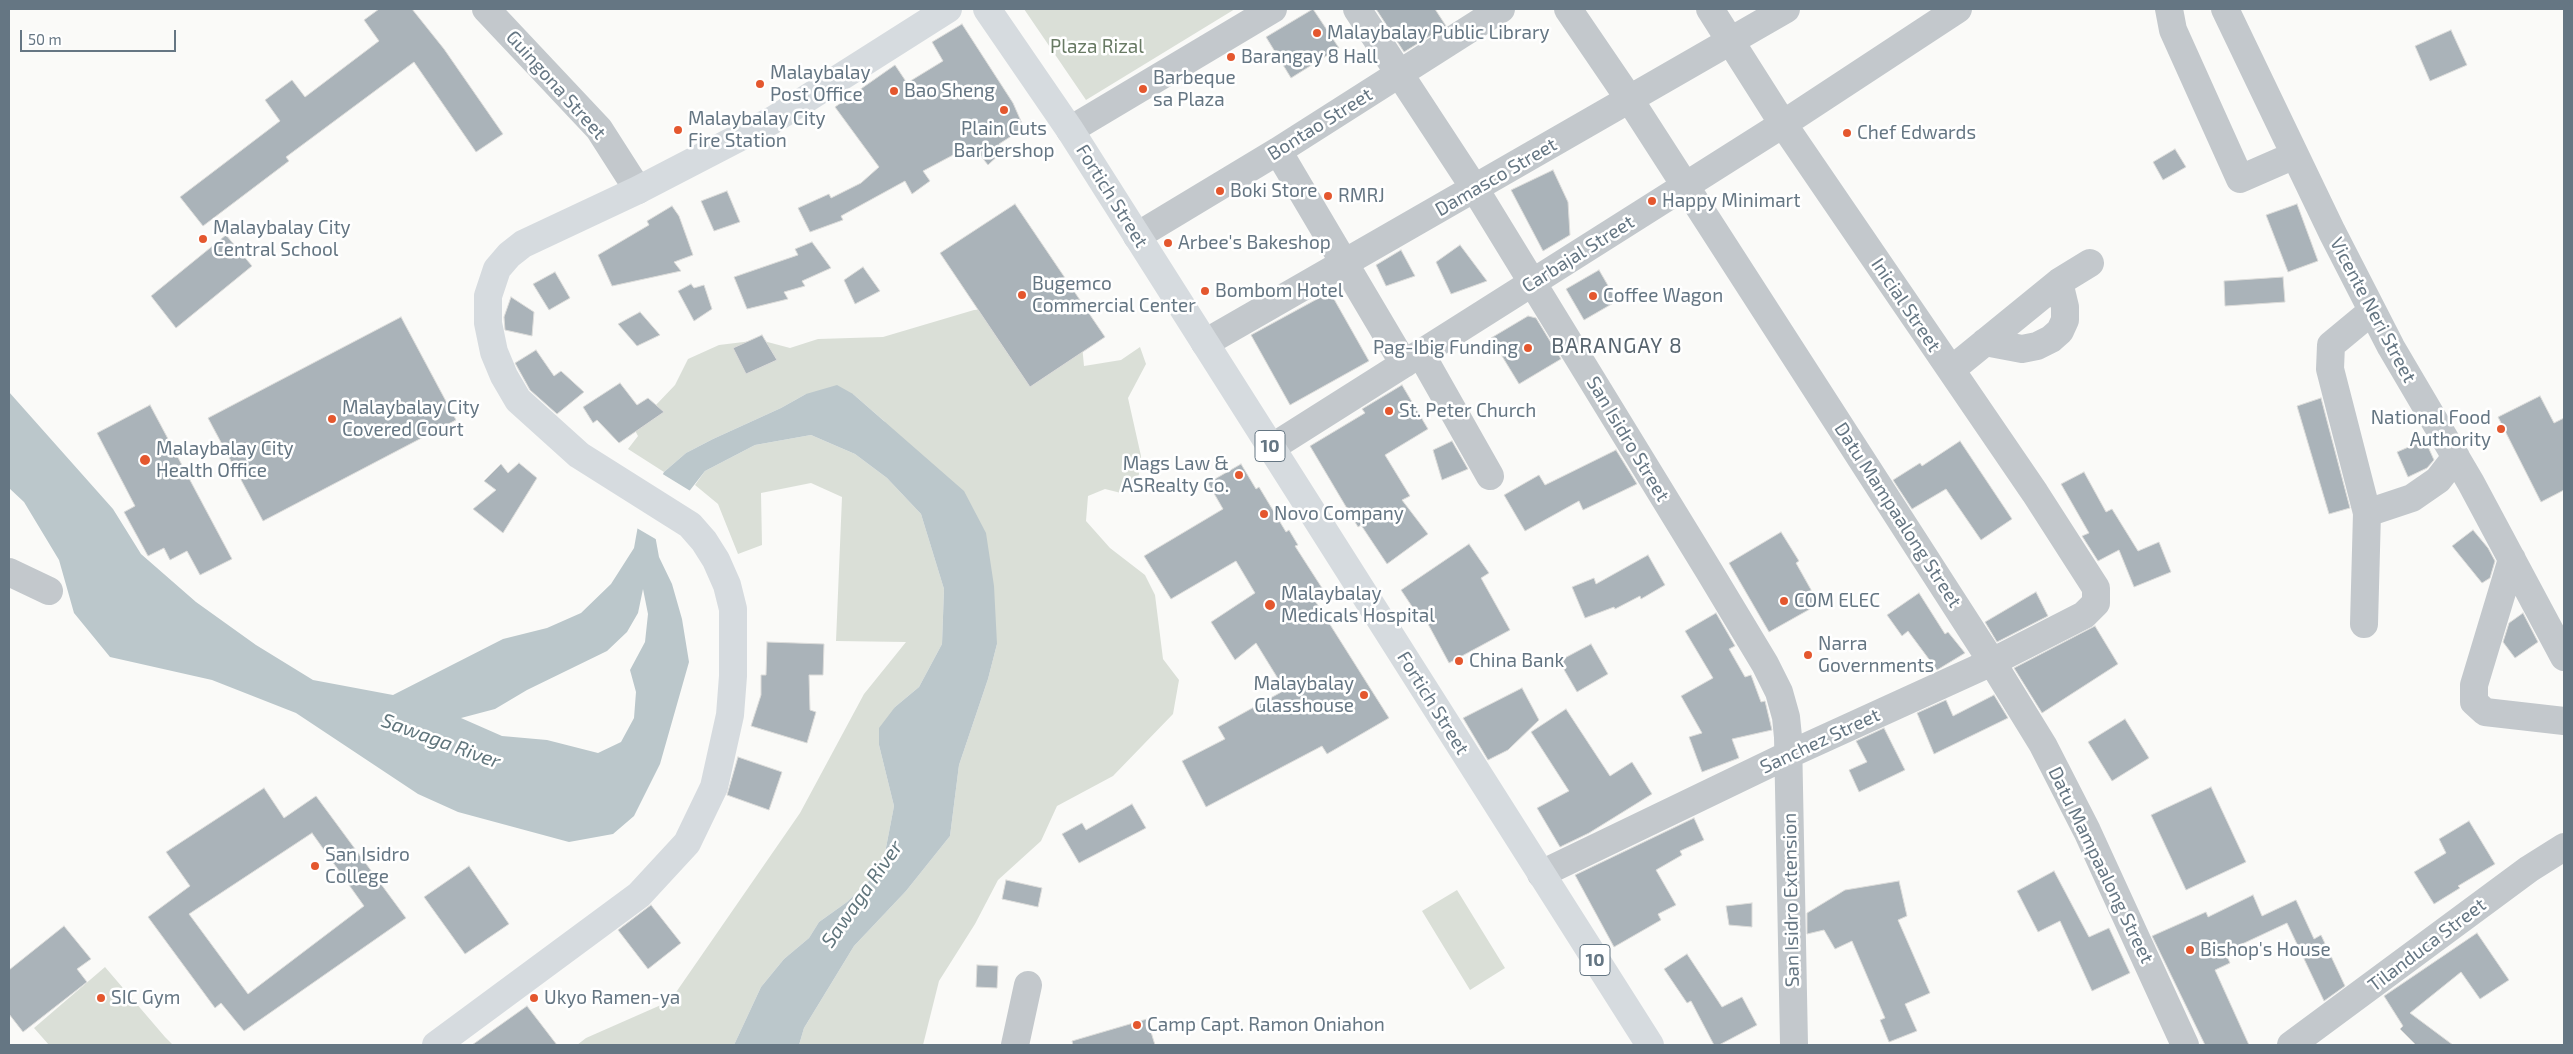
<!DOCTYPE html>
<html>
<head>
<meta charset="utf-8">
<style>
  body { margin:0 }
  #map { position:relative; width:2573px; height:1054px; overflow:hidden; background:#fafaf8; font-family:"Exo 2",sans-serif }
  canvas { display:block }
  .frame { position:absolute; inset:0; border:10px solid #657683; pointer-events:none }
  .scale { position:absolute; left:20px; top:30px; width:156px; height:22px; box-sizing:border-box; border:2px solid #657683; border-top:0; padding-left:6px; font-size:15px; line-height:18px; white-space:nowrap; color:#657683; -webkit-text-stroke:4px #fff; paint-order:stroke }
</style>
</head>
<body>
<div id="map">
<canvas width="2573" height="1054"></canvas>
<div class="frame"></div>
<div class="scale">50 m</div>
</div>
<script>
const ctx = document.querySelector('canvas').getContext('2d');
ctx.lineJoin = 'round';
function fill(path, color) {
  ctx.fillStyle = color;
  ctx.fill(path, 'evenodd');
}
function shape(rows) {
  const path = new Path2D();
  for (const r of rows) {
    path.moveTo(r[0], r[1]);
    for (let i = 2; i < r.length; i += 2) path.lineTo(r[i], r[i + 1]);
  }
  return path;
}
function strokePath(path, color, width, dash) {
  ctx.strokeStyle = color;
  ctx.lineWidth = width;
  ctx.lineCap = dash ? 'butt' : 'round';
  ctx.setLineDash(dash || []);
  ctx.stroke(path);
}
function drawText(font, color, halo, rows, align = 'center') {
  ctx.font = font + ' "Exo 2",sans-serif';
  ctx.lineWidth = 5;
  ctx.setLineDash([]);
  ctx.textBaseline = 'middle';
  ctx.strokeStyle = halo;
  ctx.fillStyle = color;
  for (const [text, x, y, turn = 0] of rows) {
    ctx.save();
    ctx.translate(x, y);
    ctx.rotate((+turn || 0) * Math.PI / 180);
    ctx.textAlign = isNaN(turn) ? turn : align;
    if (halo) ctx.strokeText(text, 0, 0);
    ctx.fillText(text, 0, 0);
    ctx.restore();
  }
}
fill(shape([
  [1024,9,1235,9,1086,100],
  [997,308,1082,345,1084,366,1121,360,1140,347,1146,364,1128,398,1141,456,1138,482,1121,493,1105,489,1088,496,1086,521,1110,548,1145,575,1155,595,1163,659,1179,680,1173,714,1113,776,1057,806,1041,841,998,880,975,924,939,981,923,1045,799,1045,804,1028,854,946,906,891,950,836,959,765,988,679,997,644,884,421,853,394,806,394,781,408,713,439,686,453,664,472,628,449,638,436,631,423,655,406,675,385,688,359,719,345,760,340,790,348,818,339,883,337,974,310],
  [811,435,855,454,887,478,921,514,944,589,942,644,919,687,895,707,879,745,894,806,885,853,868,882,847,902,819,922,809,938,784,959,761,987,734,1045,577,1045,586,1038,670,1001,800,813,864,694,906,642,836,641,842,497,811,483,761,493,762,545,738,554,718,504,695,485,705,471,755,445],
  [1457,890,1505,968,1470,990,1422,911],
  [105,967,165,1037,173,1045,49,1045,34,1028]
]), '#dadfd7');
fill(shape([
  [837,385,853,394,964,491,986,533,994,586,997,644,988,679,959,765,950,836,906,891,854,946,804,1028,799,1045,734,1045,761,987,784,959,809,938,819,922,847,902,868,882,885,853,894,806,879,745,879,728,895,707,919,687,942,644,944,589,921,514,887,478,855,454,811,435,755,445,705,471,655,535,659,557,672,584,682,619,689,662,660,764,634,816,613,834,569,842,458,812,418,794,296,713,212,680,110,657,74,613,59,560,24,502,9,488,9,392,113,509,141,554,196,602,256,645,313,680,393,695,503,639,547,628,581,613,611,584,634,548,639,520,664,472,686,453,713,439,781,408,806,394],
  [643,589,648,614,645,642,630,670,636,692,634,718,621,742,598,753,547,740,502,736,461,718,495,709,527,690,607,651,627,632,638,613]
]), '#bbc7cb');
fill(shape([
  [661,473,692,492,658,536,659,541,635,527,637,519]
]), '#fafaf8');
const building = shape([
  [379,9,412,9,444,49,503,134,476,152,414,62,286,157,289,161,203,226,180,197,280,121,265,100,292,80,305,97,379,41,364,20,379,9],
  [1313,9,1339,48,1291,78,1266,37,1313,9],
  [1376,9,1435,9,1446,26,1404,52,1376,9],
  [962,24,1013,103,1024,128,999,144,1005,149,988,165,972,145,923,171,930,181,912,194,905,181,841,216,843,220,810,232,798,208,829,194,831,198,861,183,879,167,835,107,895,65,907,83,943,61,932,42,962,24],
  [2451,30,2467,65,2430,81,2415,46,2451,30],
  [2175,149,2186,167,2163,180,2153,162,2175,149],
  [1553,170,1568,202,1570,235,1543,251,1511,190,1553,170],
  [727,191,740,222,714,231,701,201,727,191],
  [1015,204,1105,337,1030,387,940,253,1015,204],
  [2297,204,2318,261,2288,272,2266,215,2297,204],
  [672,206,679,216,693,255,674,262,681,271,612,286,598,255,649,225,647,221,672,206],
  [226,235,252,266,176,328,151,296,226,235],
  [812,242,831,268,802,281,805,286,784,292,788,299,747,309,734,277,798,255,795,249,812,242],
  [1460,245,1487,281,1451,294,1436,262,1460,245],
  [1401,250,1415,276,1386,286,1376,265,1401,250],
  [863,267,880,291,855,304,844,280,863,267],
  [1599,270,1617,301,1584,320,1566,289,1599,270],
  [555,272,570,298,549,310,533,284,555,272],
  [2283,277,2285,302,2225,306,2224,281,2283,277],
  [691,284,694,288,704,285,712,309,694,321,678,291,691,284],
  [1330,292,1369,361,1290,405,1251,335,1330,292],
  [511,297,534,312,532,336,505,330,504,317,511,297],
  [640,312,660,335,637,346,618,324,640,312],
  [1528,316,1536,318,1561,359,1519,384,1491,338,1528,316],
  [401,317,456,420,263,521,208,418,401,317],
  [762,335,777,360,746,374,733,348,762,335],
  [536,350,554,376,561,371,584,392,557,414,530,390,515,363,536,350],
  [620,383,637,405,648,398,664,412,619,443,597,420,593,423,583,407,620,383],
  [1402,385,1428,429,1385,455,1410,496,1402,500,1428,534,1387,564,1361,525,1358,527,1310,446,1365,413,1362,409,1402,385],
  [2540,396,2554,423,2564,418,2564,490,2541,502,2498,417,2540,396],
  [2321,398,2350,508,2329,514,2297,406,2321,398],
  [150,405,232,559,200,575,187,551,170,560,164,548,148,556,124,512,135,506,97,433,150,405],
  [2425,440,2434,460,2427,468,2408,477,2397,452,2425,440],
  [1452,441,1468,469,1442,480,1433,450,1452,441],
  [1960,441,2012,519,1981,540,1946,489,1912,509,1893,480,1920,463,1922,466,1960,441],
  [1616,450,1637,484,1583,510,1579,501,1525,531,1504,495,1539,475,1545,485,1616,450],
  [519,463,537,478,503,533,473,509,496,490,484,481,501,464,508,473,519,463],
  [1241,464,1256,489,1259,487,1286,532,1289,530,1298,545,1295,546,1322,588,1312,596,1389,718,1327,754,1322,746,1206,807,1182,761,1225,739,1218,727,1285,690,1256,643,1235,660,1211,622,1255,593,1236,561,1171,599,1144,556,1223,509,1208,483,1241,464],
  [2084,472,2106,512,2112,509,2138,551,2159,542,2171,572,2134,587,2119,550,2098,561,2082,536,2089,533,2061,484,2084,472],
  [2473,530,2488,548,2495,561,2490,578,2482,583,2452,546,2473,530],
  [1781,532,1799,561,1796,563,1819,604,1769,632,1729,563,1781,532],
  [1469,544,1489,573,1481,578,1510,630,1449,663,1421,611,1417,614,1401,590,1469,544],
  [1648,555,1665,585,1641,599,1640,596,1615,609,1614,607,1585,618,1572,587,1594,578,1596,584,1648,555],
  [2036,592,2048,616,1997,642,1985,622,2036,592],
  [1919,593,1945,634,1948,632,1965,653,1937,670,1908,631,1902,636,1887,615,1919,593],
  [1716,613,1735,646,1729,649,1745,677,1751,675,1761,702,1765,701,1772,730,1732,739,1739,758,1702,772,1689,737,1702,733,1681,696,1713,678,1685,631,1716,613],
  [2523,613,2538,642,2515,658,2503,642,2509,623,2523,613],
  [2095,626,2118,664,2042,713,2014,668,2095,626],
  [767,642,824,644,823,675,809,675,810,710,816,712,807,743,751,726,761,695,761,675,766,675,767,642],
  [1591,644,1608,674,1577,692,1559,661,1591,644],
  [1522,688,1539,720,1508,750,1488,760,1463,718,1522,688],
  [1994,695,2008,718,1934,754,1917,713,1946,700,1953,716,1994,695],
  [1566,709,1610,776,1632,762,1652,794,1589,833,1560,847,1537,808,1569,791,1531,732,1566,709],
  [2125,719,2149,758,2112,781,2088,742,2125,719],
  [1884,728,1905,770,1859,792,1849,770,1867,762,1856,741,1884,728],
  [738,757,782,772,769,810,727,795,738,757],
  [2211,787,2246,862,2186,890,2151,815,2211,787],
  [264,788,284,818,316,796,406,918,244,1031,221,1003,215,1008,148,917,190,886,166,852,264,788],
  [312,833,364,906,248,994,189,914,312,833],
  [1132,804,1146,828,1079,863,1062,834,1082,823,1086,830,1132,804],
  [1694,818,1704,840,1680,851,1682,855,1656,870,1676,905,1658,914,1661,920,1614,947,1575,875,1694,818],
  [2469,821,2495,864,2458,886,2460,888,2434,904,2414,872,2446,853,2439,839,2469,821],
  [469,866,509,924,465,954,424,897,469,866],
  [2054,871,2089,937,2109,928,2130,973,2092,991,2060,921,2038,932,2017,891,2054,871],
  [1006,880,1042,888,1038,907,1002,899,1006,880],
  [1899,881,1907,916,1898,920,1930,993,1905,1004,1917,1031,1889,1042,1880,1020,1885,1018,1852,941,1835,949,1824,930,1807,934,1807,913,1845,890,1899,881],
  [2253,895,2262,916,2296,900,2314,939,2321,935,2345,986,2324,1001,2287,923,2225,952,2230,963,2215,970,2249,1045,2205,1045,2152,936,2206,912,2208,917,2253,895],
  [1752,903,1752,927,1729,925,1726,906,1752,903],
  [651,905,681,943,648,969,618,930,651,905],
  [64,926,91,959,77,969,87,982,23,1032,9,1014,9,970,64,926],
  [2477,933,2509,980,2480,999,2461,972,2410,1013,2453,1045,2416,1045,2400,1029,2403,1026,2384,996,2477,933],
  [1687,954,1722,1007,1742,997,1757,1025,1719,1045,1714,1045,1691,1001,1687,1003,1664,969,1687,954],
  [977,965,998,966,997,988,976,987,977,965],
  [527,1006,557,1045,472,1045,527,1006],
  [1147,1019,1155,1045,1073,1045,1072,1041,1147,1019]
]);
fill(building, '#aab3b9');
strokePath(building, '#dcdcda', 1);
strokePath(shape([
  [486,9,599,129,638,190],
  [1357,9,1475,189,1709,571,1765,664,1779,692,1786,717,1788,737,1794,1045],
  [1568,9,1630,100,1992,662,2043,745,2087,831,2185,1045],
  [2169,9,2173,30,2240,179,2295,155],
  [2225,9,2332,232,2391,347,2471,483,2564,657],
  [1070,130,1273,9],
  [1278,151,1404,364],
  [1137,236,1278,151,1501,9],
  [1985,342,2022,349,2037,346,2051,339,2060,331,2065,320,2065,307,2059,282],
  [1205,343,1786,9],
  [1421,354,1490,476],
  [1951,370,2059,282,2090,263],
  [1271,448,1783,124,1958,9],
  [2367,513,2412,498,2438,480,2456,457],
  [2512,559,2474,685,2474,702,2485,712,2564,721],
  [9,572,49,591],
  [2364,624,2367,513,2330,369,2331,345,2372,311],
  [1541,874,1788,755,1992,662,2084,615,2096,603,2096,588,2035,493,1783,124,1710,9],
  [1015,1045,1028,985],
  [2291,1045,2529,869,2564,847]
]), '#c3c8cc', 28);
strokePath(shape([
  [436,1045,639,895,687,843,714,787,730,715,733,676,733,609,727,585,716,560,704,541,690,525,579,455,518,400,504,376,494,352,488,323,488,296,497,269,509,255,523,244,638,190,773,120,948,9]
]), '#d6dbdf', 28);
strokePath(shape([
  [987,9,1070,130,1650,1045]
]), '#d6dbdf', 28);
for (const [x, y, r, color] of [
  [1317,33,5,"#e4572e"],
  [1231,57,5,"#e4572e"],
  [760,84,5,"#e4572e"],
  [1143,89,5,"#e4572e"],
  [894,91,5,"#e4572e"],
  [1004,110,5,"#e4572e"],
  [678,130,5,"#e4572e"],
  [1847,133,5,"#e4572e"],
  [1220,191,5,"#e4572e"],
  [1328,196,5,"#e4572e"],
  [1652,201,5,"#e4572e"],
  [203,239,5,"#e4572e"],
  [1168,243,5,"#e4572e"],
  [1205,291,5,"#e4572e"],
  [1022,295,5,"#e4572e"],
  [1593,296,5,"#e4572e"],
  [1528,348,5,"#e4572e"],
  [1389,411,5,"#e4572e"],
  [332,419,5,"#e4572e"],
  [2501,429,5,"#e4572e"],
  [145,460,6,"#e4572e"],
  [1239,475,5,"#e4572e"],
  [1264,514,5,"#e4572e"],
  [1784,601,5,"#e4572e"],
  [1270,605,6,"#e4572e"],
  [1808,655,5,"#e4572e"],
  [1459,661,5,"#e4572e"],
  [1364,695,5,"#e4572e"],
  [315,866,5,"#e4572e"],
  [2190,950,5,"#e4572e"],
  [101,998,5,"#e4572e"],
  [534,998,5,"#e4572e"],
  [1137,1025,5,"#e4572e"]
]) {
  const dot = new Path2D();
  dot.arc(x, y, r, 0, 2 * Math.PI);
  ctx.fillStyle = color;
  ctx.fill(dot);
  strokePath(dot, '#fff', 2);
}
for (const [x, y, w] of [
  [1270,446,30],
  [1595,960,30]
]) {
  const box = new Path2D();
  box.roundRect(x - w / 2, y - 15.5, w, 31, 4);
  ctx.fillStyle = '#fff';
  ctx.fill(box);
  strokePath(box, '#657683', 1);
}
drawText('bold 18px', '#657683', null, [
  ["10",1270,446],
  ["10",1595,960]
]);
drawText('19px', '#657683', '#fff', [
  ["Malaybalay Public Library",1327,33],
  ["Barangay 8 Hall",1241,57],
  ["Malaybalay",770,73],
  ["Post Office",770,95],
  ["Barbeque",1153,78],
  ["sa Plaza",1153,100],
  ["Bao Sheng",904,91],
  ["Malaybalay City",688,119],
  ["Fire Station",688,141],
  ["Plain Cuts",1004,129,"center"],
  ["Barbershop",1004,151,"center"],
  ["Chef Edwards",1857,133],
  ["Boki Store",1230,191],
  ["RMRJ",1338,196],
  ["Happy Minimart",1662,201],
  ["Malaybalay City",213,228],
  ["Central School",213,250],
  ["Arbee's Bakeshop",1178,243],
  ["Bugemco",1032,284],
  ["Commercial Center",1032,306],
  ["Bombom Hotel",1215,291],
  ["Coffee Wagon",1603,296],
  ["Pag-Ibig Funding",1518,348,"right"],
  ["Malaybalay City",342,408],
  ["Covered Court",342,430],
  ["St. Peter Church",1399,411],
  ["National Food",2491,418,"right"],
  ["Authority",2491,440,"right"],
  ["Malaybalay City",156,449],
  ["Health Office",156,471],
  ["Mags Law &",1229,464,"right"],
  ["ASRealty Co.",1229,486,"right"],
  ["Novo Company",1274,514],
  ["Malaybalay",1281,594],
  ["Medicals Hospital",1281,616],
  ["COM ELEC",1794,601],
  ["Narra",1818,644],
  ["Governments",1818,666],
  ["China Bank",1469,661],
  ["Malaybalay",1354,684,"right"],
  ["Glasshouse",1354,706,"right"],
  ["San Isidro",325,855],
  ["College",325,877],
  ["Bishop's House",2200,950],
  ["SIC Gym",111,998],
  ["Ukyo Ramen-ya",544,998],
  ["Camp Capt. Ramon Oniahon",1147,1025]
], 'left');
drawText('19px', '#687a64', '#fff', [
  ["Plaza Rizal",1097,47]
]);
drawText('19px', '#657683', '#fff', [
  ["Guingona Street",556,85,48],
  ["Bontao Street",1320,124,-32],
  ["Damasco Street",1496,177,-30],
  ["Fortich Street",1112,196,58],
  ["Carbajal Street",1578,254,-32],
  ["Inicial Street",1906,305,56],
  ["Vicente Neri Street",2373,310,62],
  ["San Isidro Street",1628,439,59],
  ["Datu Mampaalong Street",1898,515,57],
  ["Fortich Street",1433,703,58],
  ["Sanchez Street",1820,741,-25],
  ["Datu Mampaalong Street",2101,865,64],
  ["San Isidro Extension",1791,900,-91],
  ["Tilanduca Street",2427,945,-37]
]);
drawText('italic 20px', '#60757c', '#fff', [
  ["Sawaga River",441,741,20],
  ["Sawaga River",862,894,-55]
]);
ctx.letterSpacing = '1px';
drawText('21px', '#57646e', '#fff', [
  ["BARANGAY 8",1617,346]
]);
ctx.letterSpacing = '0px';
</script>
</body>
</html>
